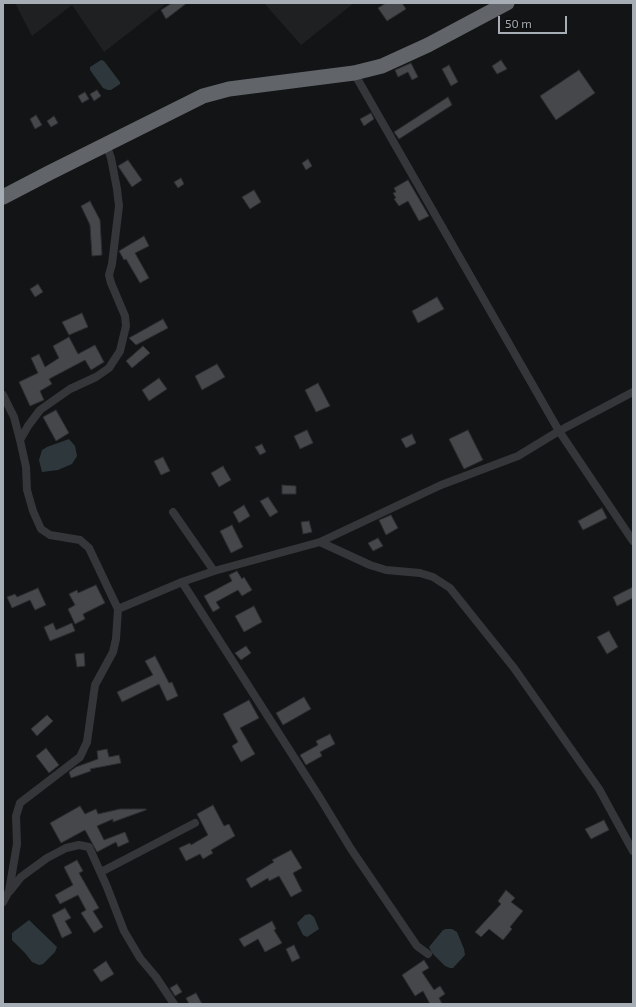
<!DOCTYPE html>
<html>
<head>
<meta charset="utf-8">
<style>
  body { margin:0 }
  #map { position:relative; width:636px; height:1007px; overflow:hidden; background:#131415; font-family:"Exo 2",sans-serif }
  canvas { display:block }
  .frame { position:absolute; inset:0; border:4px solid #a6adb4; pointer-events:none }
  .scale { position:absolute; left:498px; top:16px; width:69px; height:18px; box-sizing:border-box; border:2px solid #a6adb4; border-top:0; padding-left:5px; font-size:12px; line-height:14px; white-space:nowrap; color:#a6adb4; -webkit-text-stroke:3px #0e0f10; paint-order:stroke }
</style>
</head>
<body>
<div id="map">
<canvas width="636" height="1007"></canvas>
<div class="frame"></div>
<div class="scale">50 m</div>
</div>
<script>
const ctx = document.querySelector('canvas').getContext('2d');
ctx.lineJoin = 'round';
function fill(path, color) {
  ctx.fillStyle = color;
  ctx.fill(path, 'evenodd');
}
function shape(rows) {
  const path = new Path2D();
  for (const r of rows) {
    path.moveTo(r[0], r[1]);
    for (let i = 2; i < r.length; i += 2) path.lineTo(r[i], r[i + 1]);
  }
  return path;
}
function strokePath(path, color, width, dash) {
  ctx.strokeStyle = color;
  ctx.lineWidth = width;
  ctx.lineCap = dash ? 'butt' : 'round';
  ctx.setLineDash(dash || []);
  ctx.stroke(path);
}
fill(shape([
  [15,3,167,3,104,52,72,5,32,36],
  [264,3,354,3,301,45]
]), '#1f2022');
fill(shape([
  [101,60,104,61,120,82,120,84,111,90,108,90,103,88,90,70,90,67],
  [69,439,75,446,77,456,72,464,58,470,42,472,39,460,42,450,47,447],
  [310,914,314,917,319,929,307,937,303,935,297,923,305,915],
  [29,920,57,947,55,952,43,964,39,965,32,962,25,953,12,940,12,933],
  [446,929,452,929,457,932,464,949,465,955,453,968,450,968,445,966,432,953,429,947,443,930]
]), '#2e383c');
const building = shape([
  [172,3,187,3,166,19,161,10,172,3],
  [386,3,402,3,406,9,387,21,378,8,386,3],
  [501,60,507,69,497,74,492,66,501,60],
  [411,63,418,77,412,80,408,72,398,77,395,70,411,63],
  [449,65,458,82,451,86,442,69,449,65],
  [579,70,595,93,556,120,540,96,579,70],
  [97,90,101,96,94,101,90,94,97,90],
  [85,92,89,99,82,103,78,96,85,92],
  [448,97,452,105,399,139,394,132,448,97],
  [371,113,374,119,364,126,360,119,371,113],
  [36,115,42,125,35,129,30,119,36,115],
  [54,116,58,123,51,127,47,121,54,116],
  [308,159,312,166,306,170,302,163,308,159],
  [128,160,142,180,132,187,118,166,128,160],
  [181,178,184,184,178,188,174,182,181,178],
  [408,180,429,216,419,221,408,201,399,206,394,199,396,198,393,193,396,192,394,188,408,180],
  [254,190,261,202,250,209,242,197,254,190],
  [90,201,100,220,102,255,92,256,90,225,81,206,90,201],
  [144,236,149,246,135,253,149,278,140,283,126,259,124,260,119,251,144,236],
  [38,284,43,292,35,297,30,289,38,284],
  [437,297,444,309,418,323,412,311,437,297],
  [82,313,88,327,69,335,62,322,82,313],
  [163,319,168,328,136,345,129,338,163,319],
  [69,337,78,354,95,345,104,362,91,370,85,360,49,379,52,384,40,391,44,400,30,406,19,382,38,373,31,358,39,354,45,367,59,358,53,346,69,337],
  [143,346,150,353,132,368,126,361,143,346],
  [217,364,225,377,202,390,195,376,217,364],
  [159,378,167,389,149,401,142,390,159,378],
  [318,383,330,406,316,412,305,390,318,383],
  [56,410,69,433,56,441,43,417,56,410],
  [307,430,313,443,300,449,294,436,307,430],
  [468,430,483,460,464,469,449,439,468,430],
  [412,434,416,443,406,448,401,439,412,434],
  [262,444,266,452,260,455,255,447,262,444],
  [163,457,170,471,161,475,154,461,163,457],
  [223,466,231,480,219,487,211,473,223,466],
  [282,485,296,486,296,494,282,494,282,485],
  [268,497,278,512,270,517,260,501,268,497],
  [244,505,250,516,239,523,233,512,244,505],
  [602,508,607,518,583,530,578,521,602,508],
  [391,515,398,528,386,535,379,520,391,515],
  [309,521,312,532,303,534,301,522,309,521],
  [232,525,243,547,231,553,220,531,232,525],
  [378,538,383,546,373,551,368,543,378,538],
  [237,571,242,579,244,577,252,590,242,596,238,590,216,602,220,608,213,612,204,596,232,581,229,575,237,571],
  [96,585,105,603,83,614,85,619,75,624,68,609,75,605,69,594,77,590,78,593,96,585],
  [633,587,633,598,617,606,613,597,633,587],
  [38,588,46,605,35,610,30,600,12,608,7,597,15,594,17,597,38,588],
  [254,606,262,622,244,632,235,616,254,606],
  [53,623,56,630,72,623,75,631,50,641,44,627,53,623],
  [609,631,618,647,607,654,597,637,609,631],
  [246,646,251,653,241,660,235,653,246,646],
  [84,653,85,666,77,667,75,654,84,653],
  [155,656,169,683,172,682,178,696,167,701,159,684,122,702,117,692,153,675,145,661,155,656],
  [304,697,311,709,283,725,276,713,304,697],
  [249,700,259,718,240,728,255,754,241,762,232,746,238,742,223,714,249,700],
  [47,715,53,721,37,736,31,729,47,715],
  [330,734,335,744,320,752,322,756,306,765,300,755,318,745,316,741,330,734],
  [46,748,59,765,49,773,36,756,46,748],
  [107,749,109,757,119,755,121,763,90,769,91,771,71,778,69,772,76,767,98,759,97,751,107,749],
  [213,805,224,826,229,824,235,836,211,850,213,853,203,859,200,854,186,861,179,848,190,843,191,845,208,835,197,814,213,805],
  [80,806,85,814,96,809,98,814,120,809,146,809,146,810,113,822,113,819,97,826,104,840,125,832,129,842,118,847,116,842,97,852,85,830,61,843,50,823,80,806],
  [604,820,609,830,591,839,585,829,604,820],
  [291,850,302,868,293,873,302,891,291,897,279,876,269,881,268,878,251,888,246,879,274,862,272,860,291,850],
  [77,860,83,871,79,873,99,908,93,911,103,927,94,933,81,913,86,910,78,895,60,904,55,895,73,885,64,867,77,860],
  [506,890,515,898,511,902,523,911,510,927,512,929,503,940,489,929,481,937,475,932,501,904,498,901,506,890],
  [65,908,71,918,65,921,72,933,62,938,52,915,65,908],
  [272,921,276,929,274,930,282,943,265,952,258,939,244,947,239,939,272,921],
  [294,945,300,958,292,962,286,949,294,945],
  [424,960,429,968,422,972,434,990,440,986,445,994,439,998,442,1004,430,1004,423,991,415,996,402,975,424,960],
  [106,961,114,974,101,982,93,970,106,961],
  [177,984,182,992,175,996,170,988,177,984],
  [196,993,202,1004,189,1004,186,998,196,993]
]);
fill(building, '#45474a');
strokePath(building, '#2d2e30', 1);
strokePath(shape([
  [354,73,559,431,633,541],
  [106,144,111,158,117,189,119,206,112,264,109,275,111,283,125,316,126,326,120,351,109,368,96,377,70,389,40,410,28,426,20,440,26,467,27,490,33,511,41,529,50,535,80,540,89,548,118,609],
  [3,395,14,417,20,440],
  [173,512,214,571],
  [320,542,441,485,518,456,559,431,633,392],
  [182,582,320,798,351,849,417,946,428,954],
  [101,872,195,823],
  [10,891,21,877,47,858,66,848,79,845,89,847,107,887,124,931,140,958,156,977,174,1004],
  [3,902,9,891,17,844,16,816,20,803,80,757,87,742,95,685,113,652,116,639,118,609,182,582,214,571,320,542,370,565,386,570,420,573,433,577,450,588,514,668,599,789,633,851]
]), '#353639', 8);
strokePath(shape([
  [3,197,49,173,203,96,229,89,354,73,382,66,428,45,507,3]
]), '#61656a', 15);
</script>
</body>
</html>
